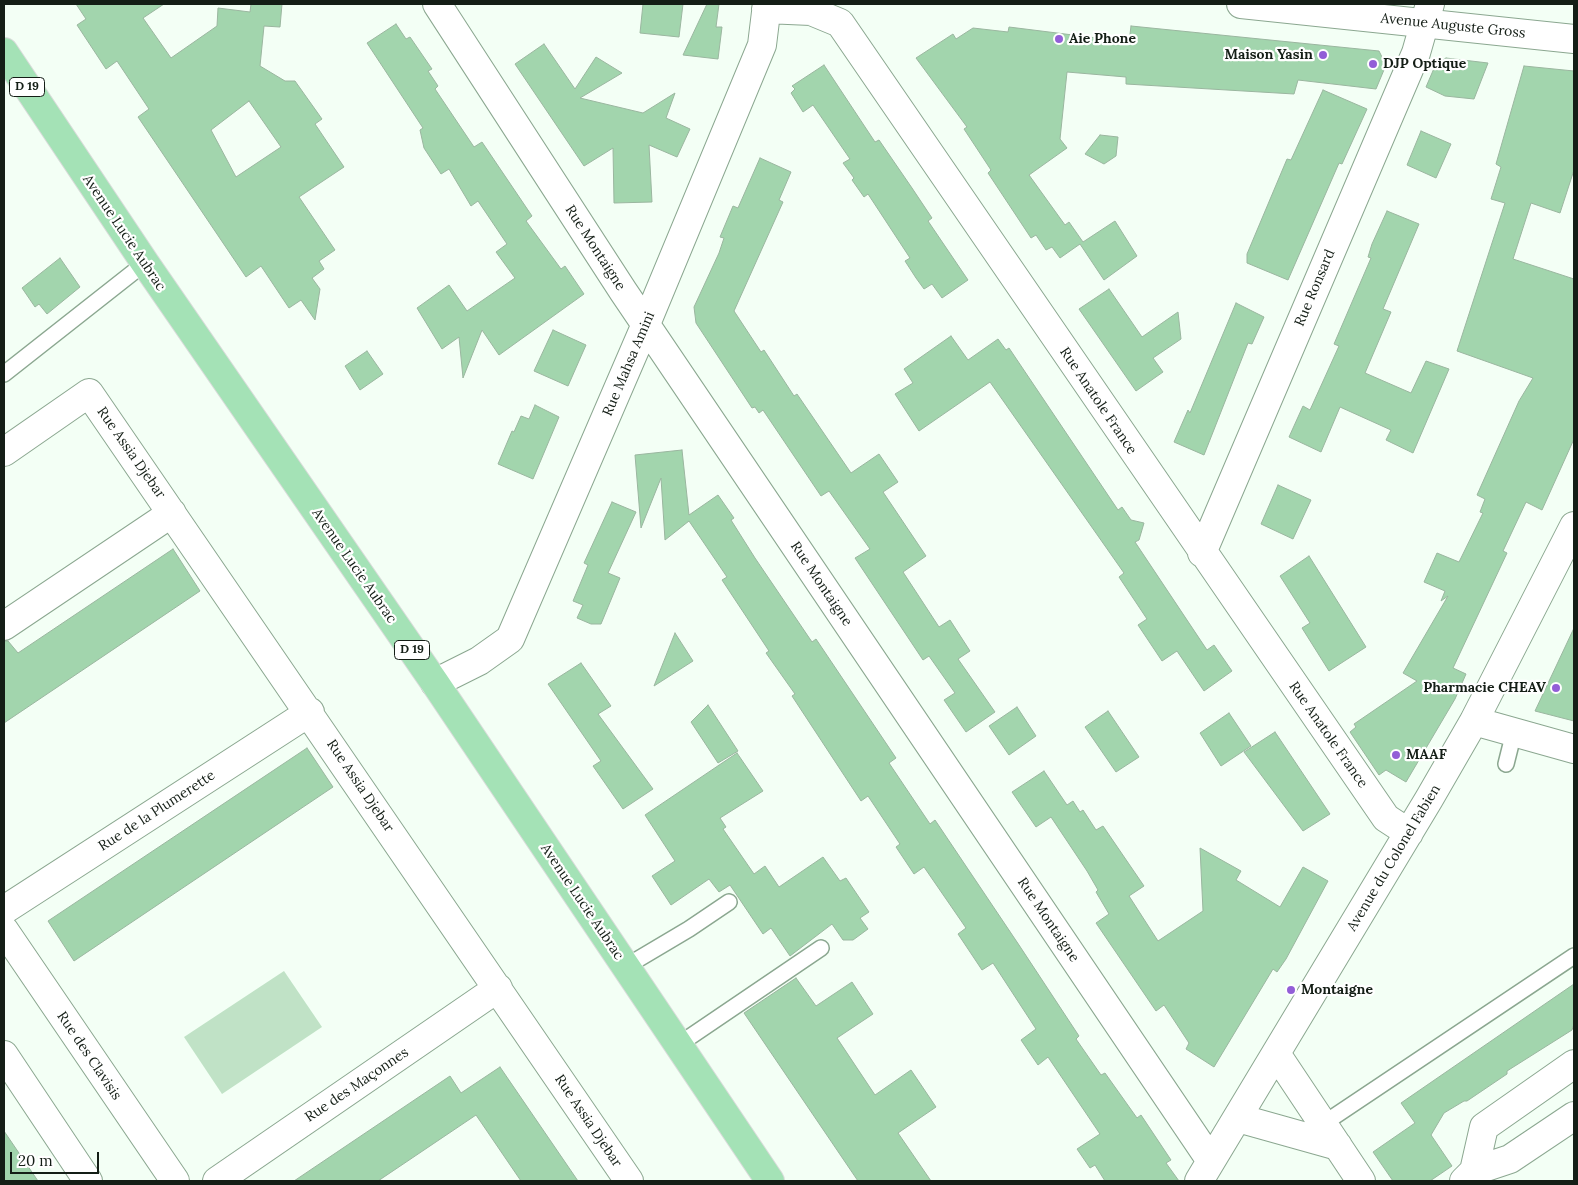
<!DOCTYPE html>
<html>
<head>
<meta charset="utf-8">
<style>
  body { margin:0 }
  #map { position:relative; width:1578px; height:1185px; overflow:hidden; background:#f3fff5; font-family:Lora,serif }
  canvas { display:block }
  .frame { position:absolute; inset:0; border:5px solid #141e16; pointer-events:none }
  .scale { position:absolute; left:10px; top:1152px; width:89px; height:22px; box-sizing:border-box; border:2px solid #141e16; border-top:0; padding-left:6px; font-size:15px; line-height:18px; white-space:nowrap; color:#141e16; -webkit-text-stroke:4px #fff; paint-order:stroke }
</style>
</head>
<body>
<div id="map">
<canvas width="1578" height="1185"></canvas>
<div class="frame"></div>
<div class="scale">20 m</div>
</div>
<script>
const ctx = document.querySelector('canvas').getContext('2d');
ctx.lineJoin = 'round';
function fill(path, color) {
  ctx.fillStyle = color;
  ctx.fill(path, 'evenodd');
}
function shape(rows) {
  const path = new Path2D();
  for (const r of rows) {
    path.moveTo(r[0], r[1]);
    for (let i = 2; i < r.length; i += 2) path.lineTo(r[i], r[i + 1]);
  }
  return path;
}
function strokePath(path, color, width, dash) {
  ctx.strokeStyle = color;
  ctx.lineWidth = width;
  ctx.lineCap = dash ? 'butt' : 'round';
  ctx.setLineDash(dash || []);
  ctx.stroke(path);
}
function drawText(font, color, halo, rows, align = 'center') {
  ctx.font = font + ' Lora,serif';
  ctx.lineWidth = 4.5;
  ctx.setLineDash([]);
  ctx.textBaseline = 'middle';
  ctx.strokeStyle = halo;
  ctx.fillStyle = color;
  for (const [text, x, y, turn = 0] of rows) {
    ctx.save();
    ctx.translate(x, y);
    ctx.rotate((+turn || 0) * Math.PI / 180);
    ctx.textAlign = isNaN(turn) ? turn : align;
    if (halo) ctx.strokeText(text, 0, 0);
    ctx.fillText(text, 0, 0);
    ctx.restore();
  }
}
fill(shape([
  [284,971,322,1027,222,1094,184,1037]
]), '#c0e2c6');
const building = shape([
  [76,4,164,4,143,18,171,58,217,26,218,8,250,12,251,4,282,4,280,27,264,26,260,66,285,81,295,81,322,119,315,124,344,167,299,197,335,250,319,261,324,269,312,278,320,289,315,320,301,300,289,308,261,266,246,277,138,117,149,109,117,61,106,69,77,25,86,19,76,4],
  [249,101,281,147,236,177,211,130,249,101],
  [643,4,683,4,679,37,640,33,643,4],
  [707,4,719,4,716,27,722,27,718,59,683,55,707,4],
  [396,24,406,39,410,37,432,69,428,71,438,86,435,89,474,147,482,142,532,216,526,221,561,269,565,266,584,294,499,355,482,330,463,378,459,337,442,349,417,308,449,285,467,311,515,278,496,252,507,244,478,201,471,206,449,169,441,174,424,148,420,130,423,128,367,43,396,24],
  [1131,26,1379,51,1386,65,1376,89,1298,80,1294,94,1126,84,1126,77,1067,72,1060,139,1067,148,1029,175,1065,225,1069,222,1083,242,1115,221,1137,256,1104,280,1080,244,1060,258,1052,247,1046,250,1036,235,1031,238,988,173,991,170,964,129,967,127,916,58,953,34,956,39,973,28,1008,32,1009,27,1129,42,1131,26],
  [544,44,575,89,596,57,622,73,580,98,643,113,675,93,666,118,690,129,677,157,649,145,652,202,614,203,613,148,584,166,515,64,544,44],
  [1446,58,1488,63,1474,99,1445,96,1426,87,1435,66,1446,58],
  [824,65,875,142,879,140,912,188,932,218,928,221,968,280,942,298,932,284,924,289,916,278,905,261,910,258,868,194,864,197,852,180,854,178,843,163,850,159,813,105,803,112,791,93,795,89,792,86,824,65],
  [1524,66,1574,71,1574,170,1560,213,1531,203,1513,259,1574,279,1574,439,1542,510,1526,502,1503,551,1507,553,1453,668,1466,674,1455,699,1406,782,1386,770,1379,775,1350,732,1356,727,1354,724,1417,681,1403,673,1448,596,1441,601,1445,591,1424,582,1437,553,1459,562,1483,513,1480,512,1485,499,1477,495,1519,401,1533,378,1457,351,1505,203,1491,199,1501,167,1496,164,1524,66],
  [1323,90,1367,109,1342,164,1339,163,1288,280,1247,263,1247,254,1287,159,1291,160,1323,90],
  [1421,131,1451,144,1436,178,1407,165,1421,131],
  [1100,135,1118,137,1116,156,1104,164,1085,154,1100,135],
  [760,158,791,172,779,200,783,202,734,311,761,352,764,350,794,396,797,394,851,473,879,454,898,482,883,492,926,556,903,572,939,627,950,620,970,651,958,659,995,712,966,732,944,700,955,693,929,656,923,660,855,558,870,549,829,491,821,496,763,410,759,413,755,407,752,408,696,323,694,307,719,253,724,238,720,237,733,206,738,208,760,158],
  [1387,211,1419,224,1383,309,1391,312,1365,373,1411,393,1426,361,1449,369,1413,453,1386,440,1391,430,1340,407,1321,452,1289,437,1303,406,1310,410,1339,346,1334,344,1371,258,1368,257,1372,244,1387,211],
  [60,258,80,287,47,314,39,304,35,307,22,288,60,258],
  [1109,289,1142,337,1178,312,1181,339,1153,358,1163,372,1136,391,1079,309,1109,289],
  [1236,303,1264,317,1252,344,1248,343,1204,455,1174,442,1188,410,1190,413,1236,303],
  [553,330,586,345,568,386,534,371,553,330],
  [951,336,968,360,998,339,1006,350,1009,348,1118,510,1122,507,1131,520,1144,523,1139,540,1135,542,1207,650,1214,645,1232,671,1204,691,1177,651,1162,661,1138,625,1147,619,1119,577,1124,573,990,382,919,431,895,394,913,383,904,369,951,336],
  [367,351,383,374,360,390,345,366,367,351],
  [535,405,559,417,533,479,498,464,512,431,514,432,521,416,529,419,535,405],
  [682,450,689,515,718,495,734,518,731,520,755,558,812,642,816,639,896,758,889,763,930,824,935,820,1019,945,1079,1036,1076,1039,1101,1075,1105,1073,1137,1118,1141,1115,1171,1160,1166,1163,1179,1181,1105,1181,1095,1165,1090,1168,1077,1149,1100,1134,1048,1057,1038,1065,1021,1040,1036,1029,993,963,982,970,958,934,966,928,924,867,914,874,896,847,900,844,868,796,861,801,792,696,795,694,766,653,769,651,722,580,727,577,689,521,665,540,661,478,641,528,635,455,682,450],
  [1278,485,1311,500,1293,539,1261,524,1278,485],
  [612,502,636,512,608,573,620,578,601,624,591,624,577,618,583,605,573,601,588,565,584,563,612,502],
  [173,549,200,591,4,723,4,641,8,641,18,653,173,549],
  [1309,556,1366,647,1329,671,1302,628,1310,623,1280,576,1309,556],
  [1574,628,1574,721,1535,711,1574,628],
  [675,633,693,661,654,686,675,633],
  [581,663,611,706,598,714,653,789,623,809,593,766,601,761,548,684,581,663],
  [708,705,738,751,718,763,691,722,708,705],
  [1017,707,1036,736,1009,755,989,726,1017,707],
  [1108,711,1139,757,1116,772,1085,727,1108,711],
  [1229,713,1251,746,1221,766,1200,733,1229,713],
  [1275,732,1330,814,1303,831,1244,752,1275,732],
  [307,748,333,787,74,961,48,921,307,748],
  [737,753,763,791,720,818,726,827,723,829,754,874,765,866,779,887,823,857,840,881,846,878,869,912,860,918,868,929,853,940,843,940,832,924,790,956,771,928,763,934,730,885,719,892,709,879,671,905,652,876,675,861,645,815,737,753],
  [1044,771,1067,805,1073,801,1080,812,1083,810,1096,830,1103,826,1144,886,1129,896,1158,941,1203,911,1200,848,1241,871,1236,880,1280,907,1303,867,1328,881,1286,959,1277,972,1273,969,1214,1067,1186,1049,1189,1043,1164,1005,1156,1011,1096,923,1109,914,1096,892,1098,890,1087,871,1051,817,1036,827,1012,792,1044,771],
  [796,978,816,1006,852,982,873,1014,837,1038,875,1095,911,1070,936,1107,898,1133,931,1181,858,1181,744,1013,796,978],
  [1574,984,1574,1024,1572,1030,1507,1071,1507,1074,1467,1101,1464,1101,1444,1113,1431,1135,1452,1166,1430,1181,1393,1181,1373,1152,1415,1123,1401,1103,1574,984],
  [500,1067,578,1181,521,1181,476,1115,378,1181,294,1181,450,1076,461,1093,500,1067],
  [4,1131,38,1181,4,1181,4,1131]
]);
fill(building, '#a2d5ad');
strokePath(building, '#9ab69f', 1);
const lane = shape([
  [4,374,145,263],
  [1506,764,1514,732],
  [625,967,689,929,729,902],
  [678,1045,821,948],
  [1323,1124,1574,956]
]);
const street = shape([
  [437,4,623,291,1211,1161],
  [766,9,811,11,840,23,1386,818,1409,833],
  [4,452,89,393,629,1181],
  [1202,553,1416,53,1430,4],
  [4,626,172,513],
  [435,683,479,661,510,639,646,324,762,45,767,4],
  [1474,721,1574,749],
  [4,910,310,712],
  [4,930,175,1181],
  [4,1055,88,1181],
  [1277,1055,1361,1181],
  [1238,1118,1338,1146],
  [1474,1171,1484,1127,1574,1064],
  [217,1181,498,988],
  [1199,1181,1429,799,1474,721,1574,526],
  [1464,1181,1474,1171,1510,1159,1574,1116]
]);
const secondary = shape([
  [1241,4,1574,39]
]);
const primary = shape([
  [4,52,145,263,435,683,770,1181]
]);
strokePath(lane, '#8ba790', 18);
strokePath(street, '#8ba790', 30);
strokePath(secondary, '#8ba790', 30);
strokePath(primary, '#d9dbda', 30);
strokePath(lane, '#fff', 15);
strokePath(street, '#fff', 28);
strokePath(secondary, '#fff', 28);
strokePath(primary, '#a4e2b6', 28);
for (const [x, y, r, color] of [
  [1059,39,5,"#925ed7"],
  [1323,55,5,"#925ed7"],
  [1373,64,5,"#925ed7"],
  [1556,688,5,"#925ed7"],
  [1396,755,5,"#925ed7"],
  [1291,990,5,"#925ed7"]
]) {
  const dot = new Path2D();
  dot.arc(x, y, r, 0, 2 * Math.PI);
  ctx.fillStyle = color;
  ctx.fill(dot);
  strokePath(dot, '#fff', 2);
}
for (const [x, y, w] of [
  [27,87,35],
  [412,650,35]
]) {
  const box = new Path2D();
  box.roundRect(x - w / 2, y - 9.5, w, 19, 4);
  ctx.fillStyle = '#fff';
  ctx.fill(box);
  strokePath(box, '#141e16', 1);
}
drawText('bold 12px', '#141e16', null, [
  ["D 19",27,87],
  ["D 19",412,650]
]);
drawText('14px', '#141e16', '#fff', [
  ["Avenue Auguste Gross",1453,26,6],
  ["Avenue Lucie Aubrac",124,233,56],
  ["Rue Montaigne",595,248,57],
  ["Rue Ronsard",1315,288,-67],
  ["Rue Mahsa Amini",629,364,-67],
  ["Rue Anatole France",1098,401,56],
  ["Rue Assia Djebar",131,453,55],
  ["Avenue Lucie Aubrac",354,566,55],
  ["Rue Montaigne",821,584,56],
  ["Rue Anatole France",1328,735,55],
  ["Rue Assia Djebar",360,786,56],
  ["Rue de la Plumerette",157,811,-33],
  ["Avenue du Colonel Fabien",1394,858,-59],
  ["Avenue Lucie Aubrac",582,902,56],
  ["Rue Montaigne",1048,920,56],
  ["Rue des Clavisis",89,1056,56],
  ["Rue des Maçonnes",357,1085,-34],
  ["Rue Assia Djebar",588,1121,56]
]);
drawText('bold 14px', '#141e16', '#fff', [
  ["Aie Phone",1069,39],
  ["Maison Yasin",1313,55,"right"],
  ["DJP Optique",1383,64],
  ["Pharmacie CHEAV",1546,688,"right"],
  ["MAAF",1406,755],
  ["Montaigne",1301,990]
], 'left');
</script>
</body>
</html>
